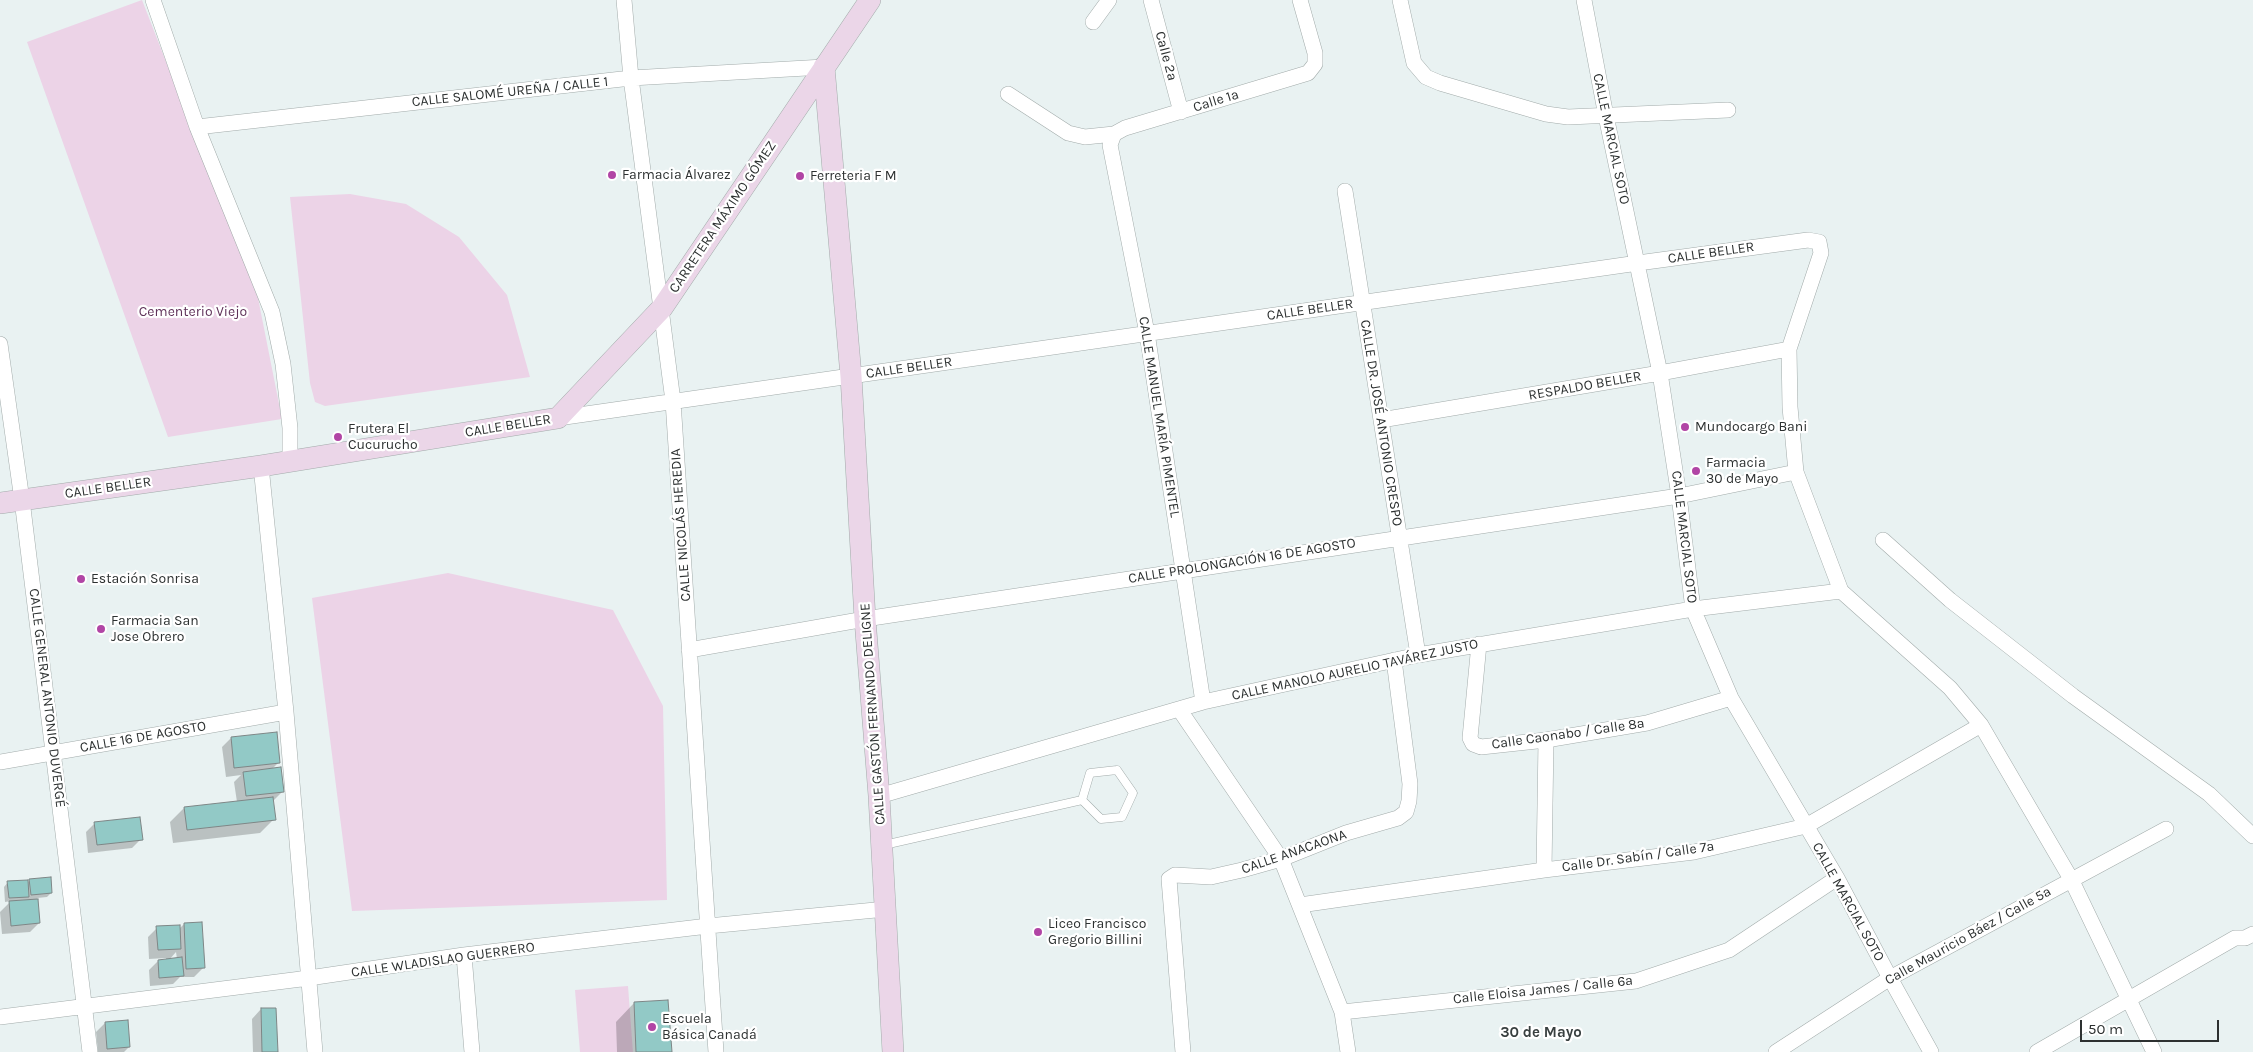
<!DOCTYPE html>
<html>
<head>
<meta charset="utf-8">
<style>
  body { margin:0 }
  #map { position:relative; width:2253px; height:1052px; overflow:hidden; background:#e9f2f2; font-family:Karla,sans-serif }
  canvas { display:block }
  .scale { position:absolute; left:2080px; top:1020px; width:139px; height:22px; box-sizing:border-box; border:2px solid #2d3131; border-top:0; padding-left:6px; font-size:15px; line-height:18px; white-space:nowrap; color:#2d3131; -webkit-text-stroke:4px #fff; paint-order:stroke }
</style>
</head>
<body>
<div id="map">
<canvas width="2253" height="1052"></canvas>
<div class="scale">50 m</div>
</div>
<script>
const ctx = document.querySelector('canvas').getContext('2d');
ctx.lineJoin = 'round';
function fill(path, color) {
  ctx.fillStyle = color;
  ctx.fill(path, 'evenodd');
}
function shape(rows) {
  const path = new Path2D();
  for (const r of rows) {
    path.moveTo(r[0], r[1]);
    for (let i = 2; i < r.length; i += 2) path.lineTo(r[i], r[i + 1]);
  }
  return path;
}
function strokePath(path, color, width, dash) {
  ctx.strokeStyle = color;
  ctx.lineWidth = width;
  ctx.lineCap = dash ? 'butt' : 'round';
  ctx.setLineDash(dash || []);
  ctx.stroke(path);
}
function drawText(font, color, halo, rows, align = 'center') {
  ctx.font = font + ' Karla,sans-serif';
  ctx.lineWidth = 4.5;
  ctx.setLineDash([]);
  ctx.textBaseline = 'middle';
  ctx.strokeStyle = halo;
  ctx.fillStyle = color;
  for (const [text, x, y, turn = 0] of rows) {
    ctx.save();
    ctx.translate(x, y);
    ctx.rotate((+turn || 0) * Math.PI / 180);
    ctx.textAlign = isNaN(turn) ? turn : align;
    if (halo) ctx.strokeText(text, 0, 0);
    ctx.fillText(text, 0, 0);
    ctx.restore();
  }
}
fill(shape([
  [142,0,258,298,282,419,168,437,27,42],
  [350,194,406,204,459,237,507,295,530,377,325,406,315,402,310,383,290,197],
  [448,573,613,610,663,706,667,900,352,911,312,598],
  [628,986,633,1052,580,1052,575,990]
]), '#ecd3e7');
fill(shape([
  [231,738,279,762,272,769,283,791,273,801,274,819,260,833,173,843,170,822,184,808,237,802,234,782,241,775,226,777,222,747],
  [95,823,141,839,132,848,88,853,86,832],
  [30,880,51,893,47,897,37,898,39,923,30,932,2,934,0,912,11,901,5,902,4,887,8,882,27,883],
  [184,924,203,968,194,977,180,977,173,984,150,986,149,970,158,961,166,960,166,958,149,959,148,937,157,928,179,929],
  [176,952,177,959,169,960],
  [634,1003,670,1052,617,1052,616,1022],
  [261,1009,276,1052,253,1052,252,1019],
  [105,1023,129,1047,124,1052,98,1052,96,1032]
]), '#0003');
const building = shape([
  [277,732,280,763,234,768,231,737,277,732],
  [281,767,284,792,246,796,243,772,281,767],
  [273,797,276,820,187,830,184,807,273,797],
  [140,817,143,840,97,845,94,822,140,817],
  [51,877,52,893,31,895,29,879,51,877],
  [28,880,29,897,9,898,7,881,28,880],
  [38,899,40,923,11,926,9,901,38,899],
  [202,922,205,968,186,969,184,923,202,922],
  [180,925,181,949,158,950,156,926,180,925],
  [182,957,184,976,159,978,158,960,182,957],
  [668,1000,672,1052,636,1052,634,1002,668,1000],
  [261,1008,276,1008,278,1052,262,1052,261,1008],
  [128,1020,130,1047,107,1049,105,1022,128,1020]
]);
fill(building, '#92c9c6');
strokePath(building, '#7e8686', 1);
const lane = shape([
  [1117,770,1133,793,1122,817,1101,819,1082,800,1090,773,1117,770],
  [884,845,1082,800]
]);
const street = shape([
  [153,0,197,127,272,312,283,364,290,428,290,461],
  [624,0,631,78,673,401,716,1052],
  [1151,0,1181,112],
  [1400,0,1414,63,1426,77,1440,83,1546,114,1568,117,1728,110],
  [1584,0,1606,116,1660,373,1679,496,1693,609,1731,698,1837,878,1890,978,1931,1052],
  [1093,22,1109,0],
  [1008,94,1068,133,1085,137,1114,134,1125,128,1308,73,1315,64,1315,53,1300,0],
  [197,127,631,78,824,67],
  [1114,134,1110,145,1147,333,1203,702],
  [1345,191,1418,655],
  [0,344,22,500,90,1052],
  [558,418,1638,263,1808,240,1819,242,1821,253,1789,349,1790,407,1796,472,1841,591,1950,688,1981,725,2071,879,2154,1052],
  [1381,420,1660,373,1789,349],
  [261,466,286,712,315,1052],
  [1883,540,1950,600,2073,696,2209,794,2253,836],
  [1479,644,1470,738,1473,744,1481,747,1546,740,1647,723,1731,698],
  [689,650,865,619,1679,496,1796,472],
  [1179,709,1281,859,1342,1012,1348,1052],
  [0,762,286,712],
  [879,796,1203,702,1418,655,1693,609,1841,591],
  [1544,870,1546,740],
  [1300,905,1544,870,1694,852,1806,826,1981,725],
  [464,955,472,1052],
  [1342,1012,1636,981,1729,950,1837,878],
  [0,1017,309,978,464,955,708,926,886,909],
  [1183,1052,1169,879,1175,875,1211,877,1242,870,1281,859,1346,833,1398,818,1406,812,1409,801,1410,784,1394,660],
  [1776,1052,1890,978,2166,829],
  [2037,1052,2235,938,2245,938,2253,934]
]);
const secondary = shape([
  [824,67,851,376,865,619,879,796,893,1052],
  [0,503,261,466,558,418,662,308,870,0]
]);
strokePath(lane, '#a2abaa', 9);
strokePath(street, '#a2abaa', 16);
strokePath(secondary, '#a2abaa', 22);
strokePath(lane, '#fff', 8);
strokePath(street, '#fff', 15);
strokePath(secondary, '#ebd6e8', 21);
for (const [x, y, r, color] of [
  [612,175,5,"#b145a5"],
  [800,176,5,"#b145a5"],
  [1685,427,5,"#b145a5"],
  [338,437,5,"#b145a5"],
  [1696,471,5,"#b145a5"],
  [81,579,5,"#b145a5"],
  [101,629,5,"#b145a5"],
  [1038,932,5,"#b145a5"],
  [652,1027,5,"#b145a5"]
]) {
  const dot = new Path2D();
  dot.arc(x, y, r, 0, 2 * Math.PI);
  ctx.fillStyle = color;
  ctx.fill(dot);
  strokePath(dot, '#fff', 2);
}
drawText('14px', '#2d3131', '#fff', [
  ["Calle 2ª",1166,56,75],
  ["CALLE SALOMÉ UREÑA / CALLE 1",510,92,-6],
  ["Calle 1ª",1216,101,-17],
  ["CALLE MARCIAL SOTO",1611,139,78],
  ["CARRETERA MÁXIMO GÓMEZ",723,217,-56],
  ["CALLE BELLER",1711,253,-8],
  ["CALLE BELLER",1310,310,-8],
  ["CALLE BELLER",909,368,-8],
  ["RESPALDO BELLER",1585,386,-10],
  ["CALLE MANUEL MARÍA PIMENTEL",1159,417,81],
  ["CALLE DR. JOSÉ ANTONIO CRESPO",1381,423,81],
  ["CALLE BELLER",508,426,-9],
  ["CALLE BELLER",108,488,-8],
  ["CALLE NICOLÁS HEREDIA",681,525,-94],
  ["CALLE MARCIAL SOTO",1684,537,83],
  ["CALLE PROLONGACIÓN 16 DE AGOSTO",1242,561,-9],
  ["CALLE MANOLO AURELIO TAVÁREZ JUSTO",1355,670,-12],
  ["CALLE GENERAL ANTONIO DUVERGÉ",47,698,83],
  ["CALLE GASTÓN FERNANDO DELIGNE",873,714,-94],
  ["Calle Caonabo / Calle 8ª",1568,734,-8],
  ["CALLE 16 DE AGOSTO",143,737,-10],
  ["CALLE ANACAONA",1294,852,-19],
  ["Calle Dr. Sabín / Calle 7ª",1638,857,-8],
  ["CALLE MARCIAL SOTO",1848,902,61],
  ["Calle Mauricio Báez / Calle 5ª",1968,936,-29],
  ["CALLE WLADISLAO GUERRERO",443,960,-8],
  ["Calle Eloisa James / Calle 6ª",1543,990,-6]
]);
drawText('14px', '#2d3131', '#fff', [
  ["Farmacia Álvarez",622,175],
  ["Ferreteria F M",810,176],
  ["Mundocargo Bani",1695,427],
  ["Frutera El",348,429],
  ["Cucurucho",348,445],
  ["Farmacia",1706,463],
  ["30 de Mayo",1706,479],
  ["Estación Sonrisa",91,579],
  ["Farmacia San",111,621],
  ["Jose Obrero",111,637],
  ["Liceo Francisco",1048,924],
  ["Gregorio Billini",1048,940],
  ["Escuela",662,1019],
  ["Básica Canadá",662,1035]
], 'left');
drawText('14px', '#5f3259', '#fff', [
  ["Cementerio Viejo",193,312]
]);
drawText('bold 15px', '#394040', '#fff', [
  ["30 de Mayo",1541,1033]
]);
</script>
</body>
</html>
